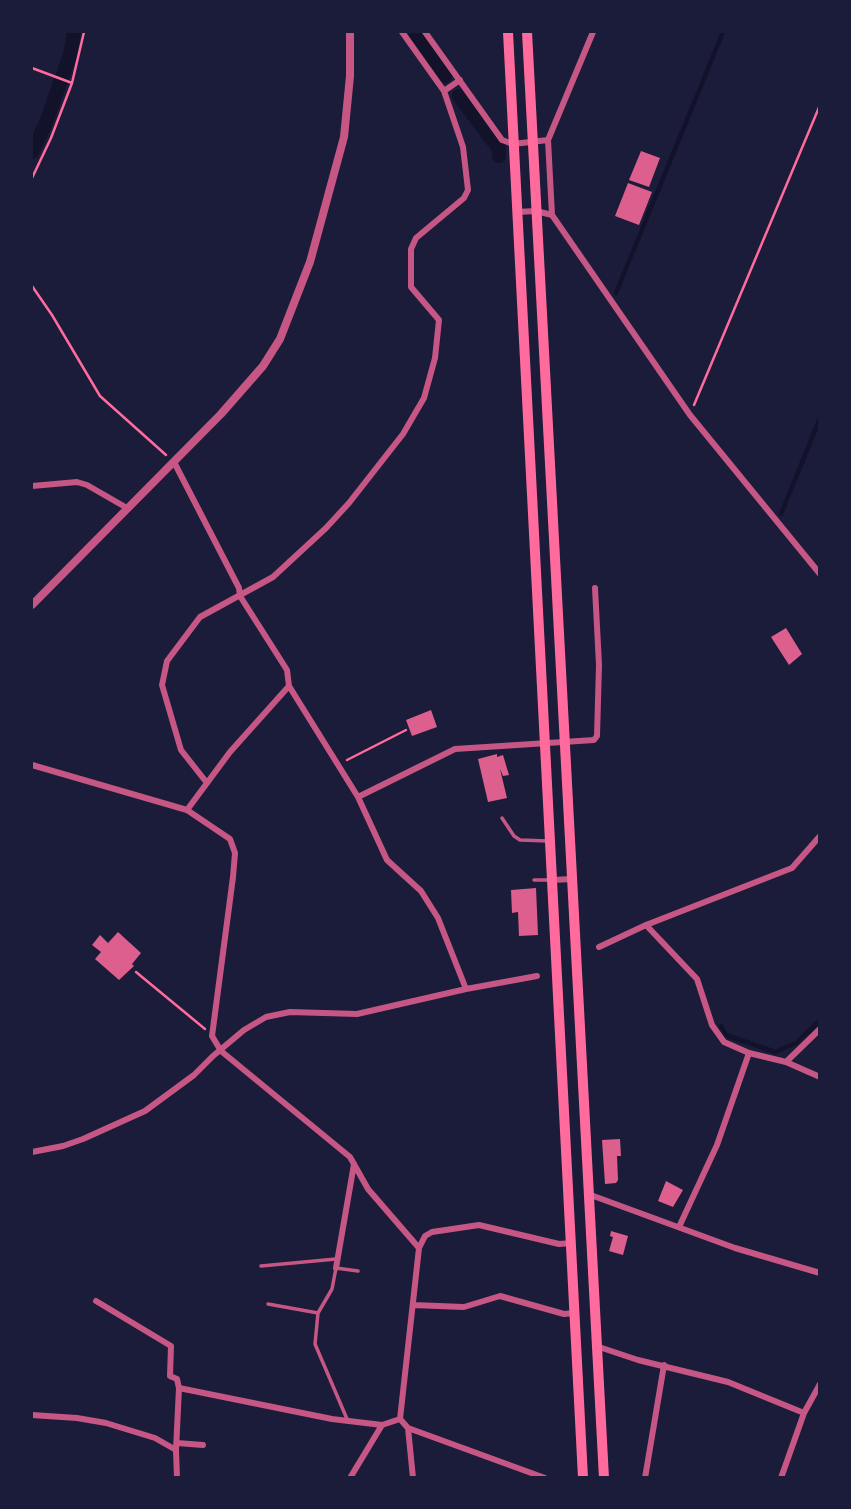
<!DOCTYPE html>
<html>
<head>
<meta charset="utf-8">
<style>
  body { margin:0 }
  #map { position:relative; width:851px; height:1509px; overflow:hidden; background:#1b1b3a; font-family:Montserrat,sans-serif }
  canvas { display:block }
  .frame { position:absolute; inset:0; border:33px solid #1b1b3a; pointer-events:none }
</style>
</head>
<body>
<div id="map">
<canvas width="851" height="1509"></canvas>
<div class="frame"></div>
</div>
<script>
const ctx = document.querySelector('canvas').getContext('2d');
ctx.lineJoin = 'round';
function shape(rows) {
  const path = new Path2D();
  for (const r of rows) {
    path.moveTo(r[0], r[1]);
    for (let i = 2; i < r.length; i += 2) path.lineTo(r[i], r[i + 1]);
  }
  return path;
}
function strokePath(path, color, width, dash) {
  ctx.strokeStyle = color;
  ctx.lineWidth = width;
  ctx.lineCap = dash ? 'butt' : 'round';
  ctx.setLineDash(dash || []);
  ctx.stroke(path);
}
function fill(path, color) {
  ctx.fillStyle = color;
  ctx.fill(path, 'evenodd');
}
strokePath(shape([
  [616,293,723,32],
  [781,514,820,418],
  [721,1026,726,1035,775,1052,796,1043,820,1020]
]), '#12122b', 4.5);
strokePath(shape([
  [415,32,445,76],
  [459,96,499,149,499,156],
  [32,152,45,125,70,55,74,32]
]), '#12122b', 14);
fill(shape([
  [641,151,660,158,649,187,629,180],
  [628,183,652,192,639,225,615,216],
  [786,628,802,654,789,665,771,637],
  [431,710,437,727,412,736,406,720],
  [497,754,497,757,503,755,509,775,503,776,500,769,507,798,488,802,478,759],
  [536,888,538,935,519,936,518,912,512,913,511,890],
  [118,932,141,953,132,964,134,966,119,980,95,959,101,952,92,945,100,935,108,943],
  [620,1139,621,1156,617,1156,618,1180,616,1183,605,1184,602,1140],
  [666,1181,683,1190,673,1207,658,1201],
  [611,1231,628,1236,623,1255,609,1251,613,1237,610,1236]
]), '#dd5f8e');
strokePath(shape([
  [32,68,72,83],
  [32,178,51,138,72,83,84,32],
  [32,286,52,315,100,396,166,455],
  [694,405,820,105],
  [347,760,406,730],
  [136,972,205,1029]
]), '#ff6b9d', 2.5);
strokePath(shape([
  [502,818,514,836,520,840,548,841],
  [534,880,550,880],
  [261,1266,336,1259],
  [268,1304,318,1313],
  [347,1419,315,1344,318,1313,332,1289,336,1268,358,1271]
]), '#c65784', 3.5);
strokePath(shape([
  [425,32,502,140,513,144,548,140],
  [593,32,548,140,552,215,690,415,820,574],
  [444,91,460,80],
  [517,212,536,211,552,215],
  [174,462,239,588,240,596,287,670,289,686,358,797,387,860,421,891,438,918,466,989],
  [32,486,77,482,87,485,127,508],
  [32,765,187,810,230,839,235,853,233,877,212,1036,221,1051,350,1157,368,1189,419,1248,400,1419,408,1428],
  [207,783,181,750,162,685,167,661,200,617,273,577,326,528,349,503,403,434,424,398,435,358,439,320,411,287,411,249,416,238,464,198,468,190,463,147,444,91,402,32],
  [358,797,455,749,594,740,597,736,599,665,595,588],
  [187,810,230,752,289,686],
  [552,880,572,879],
  [646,925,697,979,712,1025,724,1042,749,1053,786,1062,820,1077],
  [599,947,646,925,792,868,820,836],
  [786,1062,820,1029],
  [32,1152,63,1146,83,1139,145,1111,194,1075,213,1056,244,1030,266,1017,290,1012,357,1014,466,989,537,976],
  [588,1194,735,1248,820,1273],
  [679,1227,717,1145,749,1053],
  [419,1248,425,1236,432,1232,479,1225,559,1244,572,1243],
  [336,1268,354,1164],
  [96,1301,171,1346,170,1376,177,1379,179,1388,176,1450],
  [413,1305,464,1307,500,1296,564,1314,574,1313],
  [596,1346,638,1360,728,1382,804,1413],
  [179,1388,332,1419,382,1425],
  [32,1415,77,1418,106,1423,155,1438,176,1450,177,1478],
  [177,1443,203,1445],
  [350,1478,382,1425,400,1419],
  [413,1478,408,1428,545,1478],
  [645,1478,664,1365],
  [781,1478,804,1413,820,1384]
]), '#c65784', 6);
strokePath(shape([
  [32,605,221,414,263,366,280,339,310,262,344,137,350,76,350,32]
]), '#c65784', 8);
strokePath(shape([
  [508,32,583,1478],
  [527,32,604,1478]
]), '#ff6b9d', 10);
</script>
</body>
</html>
